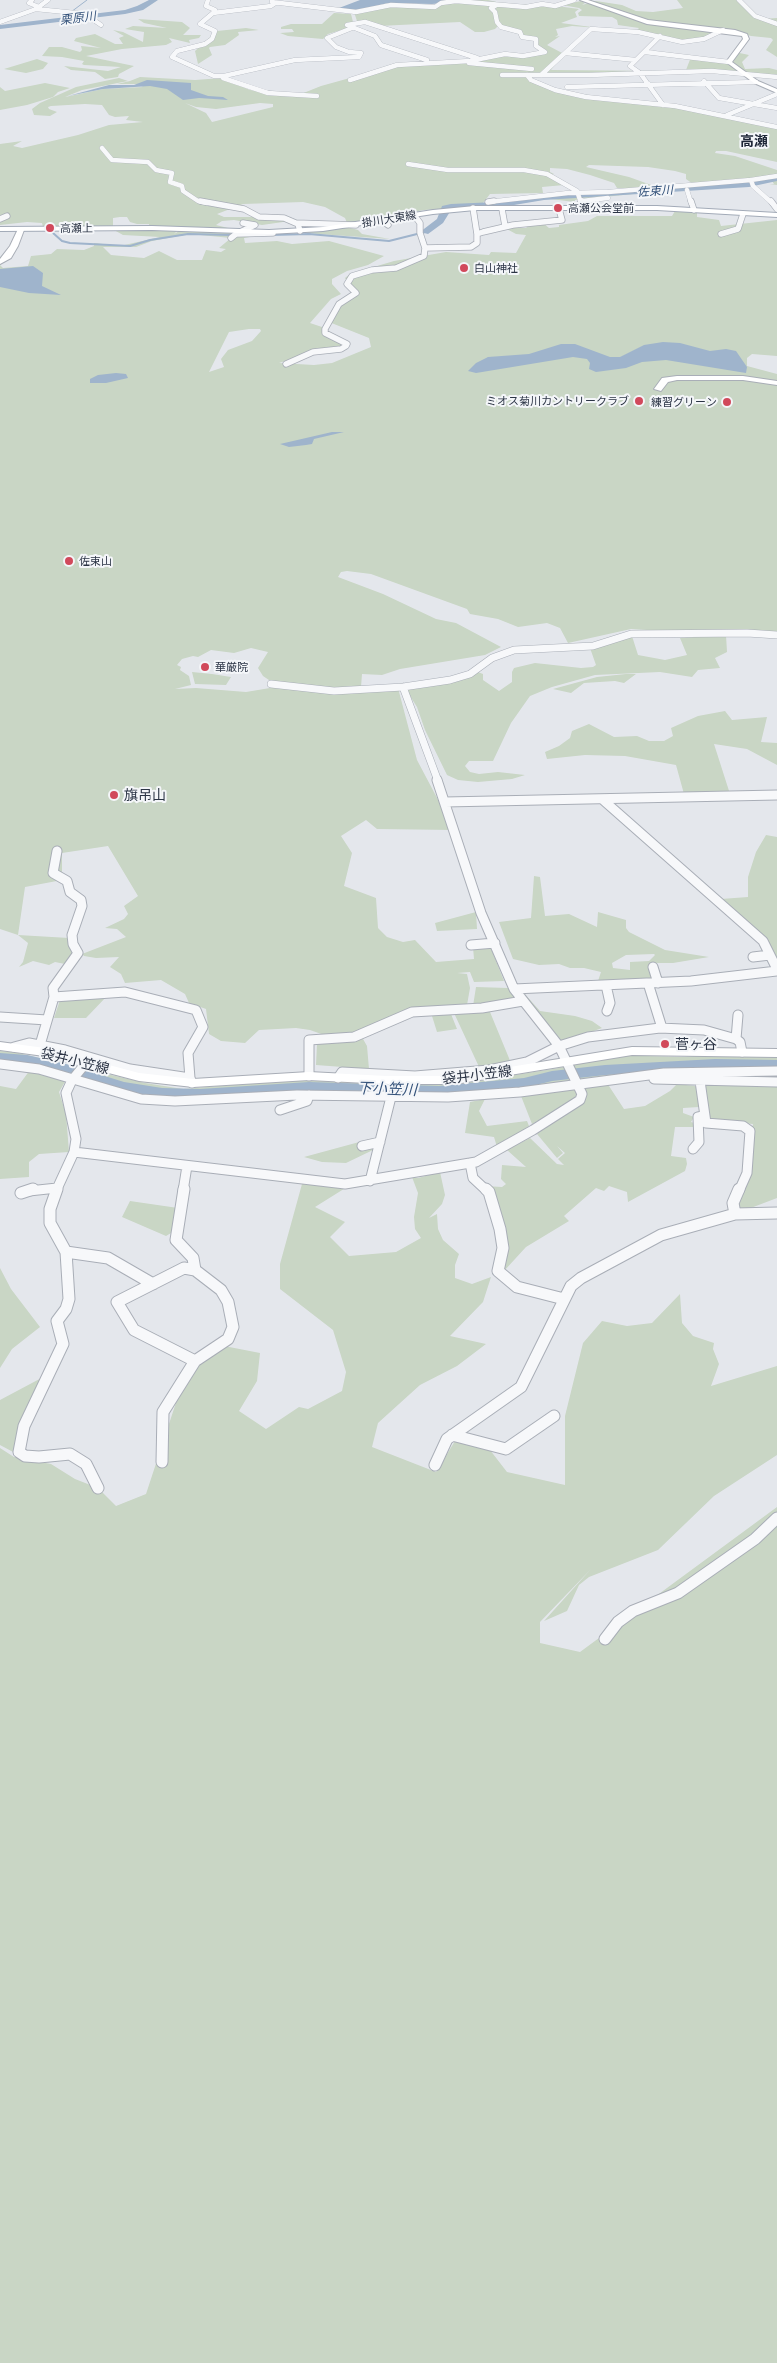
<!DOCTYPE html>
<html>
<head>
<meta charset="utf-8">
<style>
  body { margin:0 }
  canvas { display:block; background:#e4e7ec }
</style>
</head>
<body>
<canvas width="777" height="2363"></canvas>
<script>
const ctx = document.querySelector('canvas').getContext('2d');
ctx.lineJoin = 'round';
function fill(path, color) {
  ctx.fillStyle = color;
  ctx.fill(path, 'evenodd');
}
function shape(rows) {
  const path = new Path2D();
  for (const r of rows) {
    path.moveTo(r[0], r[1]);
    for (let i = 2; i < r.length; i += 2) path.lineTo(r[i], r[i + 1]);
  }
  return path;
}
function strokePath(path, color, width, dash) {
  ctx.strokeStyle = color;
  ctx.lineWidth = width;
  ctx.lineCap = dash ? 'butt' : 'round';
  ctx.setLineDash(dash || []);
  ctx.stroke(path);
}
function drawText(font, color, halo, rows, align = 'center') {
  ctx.font = font + ' Ubuntu,"Noto Sans JP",sans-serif';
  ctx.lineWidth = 4;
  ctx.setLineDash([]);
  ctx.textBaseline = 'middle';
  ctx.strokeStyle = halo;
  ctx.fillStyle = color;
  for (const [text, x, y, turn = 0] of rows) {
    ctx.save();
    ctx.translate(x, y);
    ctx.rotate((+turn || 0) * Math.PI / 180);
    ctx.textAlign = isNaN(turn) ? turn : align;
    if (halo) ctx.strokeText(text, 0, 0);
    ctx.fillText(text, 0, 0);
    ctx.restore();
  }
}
fill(shape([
  [474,0,488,0,509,5,542,4,579,9,575,12,577,17,561,23,599,28,572,26,556,29,558,35,555,37,560,36,547,45,564,54,551,70,661,71,535,76,529,80,553,90,731,115,738,118,777,127,777,162,726,151,716,151,715,153,735,156,777,170,777,185,769,184,774,184,772,181,750,186,662,191,575,200,575,202,550,199,568,197,541,198,490,206,424,210,353,223,347,223,345,218,325,207,303,202,243,204,217,214,224,217,273,217,290,221,262,225,234,220,222,221,216,225,232,229,149,227,149,224,137,224,130,222,127,217,120,217,113,218,113,226,43,227,42,223,27,222,0,225,0,144,22,141,13,146,22,148,78,135,109,125,143,122,126,120,129,116,115,117,109,115,102,105,85,104,51,106,48,107,49,109,57,112,50,116,34,115,32,109,40,103,76,87,119,78,128,81,82,90,65,97,103,89,143,87,137,84,117,84,130,81,140,77,195,80,222,78,250,90,296,96,321,86,397,65,447,63,506,54,522,55,544,54,538,48,537,38,524,37,523,33,499,25,495,29,484,32,475,32,460,22,379,26,357,21,354,12,393,5,424,8],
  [185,103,196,107,216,109,260,103,273,104,273,107,212,122,206,113],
  [589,165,648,167,675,171,686,174,686,179,693,184,654,186,629,177,586,167],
  [550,168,567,169,590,175,614,183,617,188,629,189,483,203,490,194,543,193,542,187,564,185,550,175,554,174,550,172],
  [677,0,736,0,761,19,777,18,777,57,766,50,773,40,771,38,751,36,724,28,725,27,702,38,683,41,636,31,639,28,618,25,617,20,612,17,579,16,578,13,582,10,579,8,562,5,581,1,585,3,582,5,596,1,622,5,636,11,653,12,683,8],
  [334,13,351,14,353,22,361,24,328,34,323,39,288,36,280,33,294,32,292,29,281,29,281,27,291,24,322,24],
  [138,19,182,22,190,28,183,35,201,35,199,38,189,40,190,43,169,38,172,42,166,45,122,49,86,56,134,66,119,74,118,77,105,79,95,72,71,70,64,66,108,71,121,67,84,65,82,64,84,61,62,57,42,56,49,47,62,47,80,52,82,50,81,46,101,48,74,41,76,38,95,34,115,44,123,44,119,38,104,31,119,38,124,36,113,30,123,32,143,42,144,32,125,29,133,26,167,28,144,23],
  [246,28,259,30,238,32,239,35,225,45,210,47,209,48,212,55,198,64,195,51,217,31],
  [735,52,749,55,742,62,745,69,769,68,777,70,777,76,744,72,738,69,738,73,686,70,691,57,729,62],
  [37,59,48,63,43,69,26,73,4,69],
  [45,83,70,88,58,92,53,97,27,105,0,110,0,87,5,91],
  [675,211,697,212,697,217,719,220,721,226,777,220,777,356,752,354,747,358,747,366,777,374,777,636,726,635,727,652,715,658,720,668,698,670,692,677,660,672,595,675,552,687,530,696,511,723,493,761,469,761,465,766,470,772,479,774,498,772,525,775,512,779,478,782,458,780,447,775,425,730,417,707,405,688,475,671,483,674,483,680,499,691,512,682,512,672,514,668,535,663,581,668,593,667,596,665,590,648,632,636,638,655,665,660,687,655,680,638,725,635,631,629,568,643,560,628,547,623,518,627,498,619,470,614,467,609,371,574,347,571,341,572,338,577,383,594,436,619,456,623,501,647,485,655,400,669,382,675,362,674,361,687,333,689,272,682,263,676,258,668,268,652,251,648,234,653,211,650,198,657,193,656,182,659,177,665,181,667,180,670,189,676,191,685,175,689,196,688,246,692,276,687,334,691,398,688,417,760,454,830,377,829,366,820,341,836,352,853,344,886,376,898,378,928,387,937,403,942,415,940,436,962,474,959,473,947,490,946,504,981,474,982,470,972,457,973,467,974,470,988,467,1005,412,1012,348,1037,327,1036,310,1030,296,1028,259,1030,245,1043,221,1041,209,1034,206,1009,189,1003,185,994,161,980,125,983,121,974,110,967,119,957,96,958,84,956,82,954,126,937,117,929,105,928,124,919,128,914,124,906,138,896,108,846,62,853,62,880,25,887,18,935,69,938,74,954,65,964,55,962,49,965,33,961,19,967,23,962,28,943,18,935,0,929,0,265,3,268,28,266,31,256,51,254,57,249,84,250,94,246,94,243,120,246,160,237,123,235,114,230,135,229,177,231,174,234,181,230,249,234,250,237,244,238,245,243,277,241,292,244,329,241,384,256,368,265,347,271,332,279,332,284,341,294,331,299,310,323,322,327,325,333,347,344,338,349,313,352,279,363,314,365,332,363,371,347,369,338,329,322,343,303,356,295,345,278,350,274,394,261,446,252,489,255,491,252,516,253,526,235,516,234,505,228,514,226,516,228,526,228,529,225,543,223,549,228,559,227,559,225,588,221,597,216,672,216],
  [190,234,231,238,219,248,226,249,221,252,206,250,202,260,177,260,159,251,144,258,111,255,103,247,136,247,152,241],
  [249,329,260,329,261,331,252,341,228,350,221,359,224,367,209,372,229,332],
  [347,227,358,230,362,234,390,239,304,233],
  [192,672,212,674,231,677,226,685,195,684],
  [626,674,636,674,624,683,615,681,584,683,571,693,553,689,597,677],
  [725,711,732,720,767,717,761,742,777,743,777,765,747,749,714,744,730,794,684,794,676,765,625,756,585,755,547,759,545,752,559,746,570,738,572,731,589,724,614,737,637,736,649,741,664,741,673,736,671,728,698,716],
  [766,835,777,837,777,968,768,939,721,899,748,897,748,877,756,852],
  [534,876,540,877,545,916,569,914,597,927,598,912,626,920,626,928,629,932,665,950,709,957,673,963,656,963,653,967,652,979,598,981,601,972,584,968,570,968,559,964,539,965,513,959,499,922,531,918],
  [626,955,654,954,655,955,649,961,630,962,630,970,613,968,612,963],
  [476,912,477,929,437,931,435,923],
  [476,987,508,988,516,999,473,1006],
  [516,992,523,992,540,1011,575,1016,592,1021,602,1028,563,1042],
  [108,995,86,1018,54,1018,60,1000],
  [490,1012,511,1063,480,1069,454,1013],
  [451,1014,457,1029,437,1032,432,1016],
  [363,1039,367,1046,369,1069,316,1065,317,1044,340,1043],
  [0,1051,14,1052,145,1083,183,1089,312,1078,400,1084,459,1084,559,1068,614,1055,682,1057,726,1054,777,1055,777,1069,452,1094,193,1099,142,1096,0,1063],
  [30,1070,66,1080,59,1092,66,1114,69,1152,39,1154,29,1162,29,1177,0,1179,0,1086,16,1089],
  [777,1082,777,1198,735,1214,753,1124,709,1120,705,1084],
  [607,1083,624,1109,645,1106,670,1091,677,1084,695,1086,698,1089,699,1107,683,1108,683,1113,694,1117,691,1122,694,1123,693,1127,675,1127,671,1156,686,1158,687,1164,685,1171,628,1202,627,1192,609,1186,604,1191,596,1188,564,1216,569,1221,526,1247,504,1271,501,1267,506,1256,485,1186,502,1187,506,1184,501,1179,502,1165,526,1167,507,1150,530,1138,557,1164,564,1165,558,1159,565,1153,557,1146,563,1153,557,1158,537,1134,586,1098,578,1086],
  [573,1087,578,1094,571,1102,532,1124,521,1096],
  [485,1099,479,1111,487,1126,527,1121,529,1126,497,1147,494,1137,465,1133,470,1102],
  [374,1138,373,1150,346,1163,322,1162,304,1157],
  [440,1172,445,1195,442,1204,429,1218,437,1214,438,1229,443,1240,459,1254,455,1265,455,1278,472,1284,491,1277,483,1302,450,1336,486,1344,457,1366,420,1385,378,1423,372,1447,436,1472,455,1441,490,1450,507,1472,565,1485,565,1416,583,1343,602,1321,627,1326,652,1323,680,1294,682,1323,693,1336,714,1343,713,1349,719,1364,711,1386,777,1366,777,1455,714,1496,658,1550,589,1577,579,1585,567,1611,544,1621,591,1569,540,1622,540,1643,580,1652,777,1507,777,2363,0,2363,0,1448,14,1457,51,1464,75,1479,98,1488,116,1506,146,1494,190,1360,219,1345,260,1353,257,1381,239,1411,266,1429,299,1407,308,1409,342,1391,346,1372,333,1330,280,1289,280,1264,302,1184,347,1187,315,1207,345,1222,330,1237,349,1256,396,1252,421,1238,415,1229,414,1217,418,1193,412,1177,418,1178],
  [130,1201,178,1208,171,1233,166,1236,122,1217],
  [0,1268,11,1289,40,1327,12,1349,0,1368],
  [47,1375,15,1453,0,1445,0,1400]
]), '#c9d6c5');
fill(shape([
  [360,0,474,0,432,4,388,3,356,11,339,8],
  [147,80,191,83,191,90,208,96,223,97,228,100,199,98,183,100,167,89,150,86,103,89,68,96,109,85,134,85],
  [33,266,43,273,42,286,61,295,29,293,0,287,0,269],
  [663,342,680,343,710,351,726,349,736,351,747,367,746,373,666,360,642,362,626,368,596,372,589,369,590,363,587,359,573,357,476,373,468,371,476,363,488,357,529,354,561,344,575,344,610,357,620,357,644,345],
  [116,373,126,374,128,378,106,383,90,383,90,379,98,375],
  [332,432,344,432,314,439,312,444,306,445,289,447,280,444]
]), '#9fb4cc');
strokePath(shape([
  [71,12,87,0]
]), '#9fb4cc', 1);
strokePath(shape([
  [53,233,62,241,70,243,130,246,150,240,188,234,232,235],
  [271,235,309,234,389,241,425,232]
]), '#9fb4cc', 2);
fill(shape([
  [149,0,158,0,143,10,125,14,0,29,0,25,125,10,137,6,149,0],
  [777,175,777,181,749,187,544,200,496,208,451,210,443,223,428,234,420,232,437,219,442,206,451,204,496,202,544,194,749,181,777,175],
  [0,1053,27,1055,66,1064,124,1082,162,1088,200,1089,309,1082,439,1086,524,1078,552,1071,605,1065,715,1059,777,1060,777,1070,715,1069,605,1075,552,1081,524,1088,439,1096,309,1092,200,1099,162,1098,121,1092,61,1073,27,1065,0,1063,0,1053]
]), '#9fb4cc');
const streetFar4 = shape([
  [32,0,29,3,39,7],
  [208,0,206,6,215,10,213,13],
  [272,0,274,4,271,6,213,13,200,24,215,31,212,39,205,44,177,51,172,57,214,76,224,76,295,60,359,57,361,53,349,52,336,47,327,38,352,28],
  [739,0,755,16,777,24],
  [272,2,356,12,391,5,435,7,441,3,456,1,526,7,542,4,555,6,574,0],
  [36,9,85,14,101,25],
  [0,22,36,9,48,0],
  [660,36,630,66,640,73,663,105],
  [645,52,729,62],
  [565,53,636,60],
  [427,60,381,45,375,36,347,25,365,22,477,58],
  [469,63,532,69],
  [502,75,589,75,712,71,777,77],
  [527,75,531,80,555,90,586,97,675,106,777,127],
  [541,75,591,29,638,32,682,42,704,39,723,30],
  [224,76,223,78,268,93,317,96],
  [350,80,397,65,470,61,505,54,523,56,545,52,536,46,536,39,522,37,520,32,501,27,497,22,495,12,491,8,495,6],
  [704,81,719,98,777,108],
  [567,87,756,82],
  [727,115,777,94],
  [102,148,112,160,148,162,156,170,172,173,170,182,182,186,183,191,198,201,207,203],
  [408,164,448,170,524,170,547,174,577,191,581,203],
  [687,190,691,203],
  [582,201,608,198],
  [488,202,568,193,608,192,751,180],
  [772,203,753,186,751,180,777,176]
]);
const streetFar3 = shape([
  [200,201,244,209,259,217,284,218,298,224,300,231],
  [691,201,694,210],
  [771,201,777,209],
  [488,202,494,201],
  [473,208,477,234],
  [502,209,505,226],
  [576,209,582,201],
  [0,219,7,216],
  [382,220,388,225],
  [296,223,356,225],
  [240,232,255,225,243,223],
  [721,234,738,229,743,214],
  [231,238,236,234,273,233],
  [425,248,471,247,477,243,477,234,483,232,513,225,562,220,559,209],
  [286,364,313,352,341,349,346,346,347,344,325,333,325,329,339,304,356,293,347,284,352,276,372,270,396,268,424,256,425,248,420,233,420,223,414,215]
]);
const streetFar2 = shape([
  [271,684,334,691,403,687,450,680,470,674,492,658,514,650,593,646,631,634,747,633,777,635],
  [403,687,438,781]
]);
const streetFar1 = shape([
  [602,799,763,941,777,969],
  [445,802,777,795],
  [471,945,495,943],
  [753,957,770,955],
  [653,967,658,983],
  [648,983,662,1028],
  [606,985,610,1003,607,1011],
  [514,989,691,981,777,971],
  [54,997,125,992,196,1010,203,1027,188,1053,190,1078],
  [0,1017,47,1020],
  [736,1039,738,1015],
  [40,1045,54,997,53,988,78,953,73,944,72,935,82,906,81,900,70,892,67,881,53,873,57,851],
  [14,1047,29,1043,65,1050,130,1069,190,1078,192,1083],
  [0,1064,39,1069,141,1099,175,1101,297,1095,448,1097,520,1092,664,1073,777,1071],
  [309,1076,309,1040,354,1037,412,1012,482,1008,523,1001],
  [338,1078,342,1072,415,1076,489,1070,527,1062,559,1046,588,1037,660,1028,704,1030,736,1039,740,1042,742,1052],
  [654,1079,777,1082],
  [700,1081,706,1123,743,1126,750,1131,747,1173,739,1191],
  [280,1110,307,1101,309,1095],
  [362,1146,380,1142],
  [693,1149,699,1142,698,1117,703,1116],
  [74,1152,345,1184,476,1162,533,1130,580,1100,582,1094,559,1046,514,989,481,913,437,780],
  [470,1163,473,1178,487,1191],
  [370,1181,391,1097],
  [29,1191,57,1188],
  [56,1191,74,1152,76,1139,66,1093,72,1080,86,1063],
  [183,1191,187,1166]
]);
const street = shape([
  [57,1189,50,1209,50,1223,66,1252,69,1299,66,1309,57,1321,63,1344,24,1426,19,1452,25,1456,39,1457,70,1454,86,1464,98,1488],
  [184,1189,176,1240,193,1258,195,1270],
  [486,1189,489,1192,500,1229,503,1248,498,1271,517,1287,564,1299],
  [21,1193,33,1189],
  [735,1214,733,1203,739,1189],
  [66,1252,108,1258,153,1284],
  [184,1268,195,1270,221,1290,228,1302,233,1327,228,1339,195,1361,134,1330,117,1302,184,1268],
  [452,1435,506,1449,554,1416],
  [162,1462,163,1412,195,1361],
  [435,1465,447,1439,521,1387,571,1286,581,1278,661,1235,735,1214,777,1213],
  [605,1639,618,1622,633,1611,678,1593,755,1539,777,1518]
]);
const secondary = shape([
  [580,0,588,0,648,20,735,30,747,34,749,39,732,62,758,81,777,89,777,93,754,83,726,62,743,39,742,36,647,24,580,0],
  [18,229,24,230,18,246,11,258,0,264,0,259,10,246,18,229],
  [677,376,743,376,777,381,777,385,743,380,677,380,668,382,661,391,654,389,662,378,677,376],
  [0,1042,45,1048,139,1073,193,1079,309,1072,386,1076,455,1076,632,1047,777,1049,777,1057,632,1055,455,1084,386,1084,309,1080,193,1087,139,1081,44,1056,0,1050,0,1042]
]);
const primary = shape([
  [475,206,657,206,777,213,777,217,657,210,475,210,433,214,323,231,269,234,152,230,0,231,0,227,152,226,269,230,323,227,433,210,475,206]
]);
strokePath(streetFar4, '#a9aeb7', 5);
strokePath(streetFar3, '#a9aeb7', 7);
strokePath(streetFar2, '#a9aeb7', 8);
strokePath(streetFar1, '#a9aeb7', 11);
strokePath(street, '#a9aeb7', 13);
strokePath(secondary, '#a9aeb7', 2);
strokePath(primary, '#a3abb8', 2);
strokePath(streetFar4, '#f7f8fa', 4.5);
strokePath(streetFar3, '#f7f8fa', 5.5);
strokePath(streetFar2, '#f7f8fa', 7);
strokePath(streetFar1, '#f7f8fa', 9);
strokePath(street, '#f7f8fa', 11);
fill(secondary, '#fff');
fill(primary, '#fff');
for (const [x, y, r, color] of [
  [558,208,5,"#d1495b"],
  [50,228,5,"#d1495b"],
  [464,268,5,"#d1495b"],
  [639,401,5,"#d1495b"],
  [727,402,5,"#d1495b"],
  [69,561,5,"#d1495b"],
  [205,667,5,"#d1495b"],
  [114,795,5,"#d1495b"],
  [665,1044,5,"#d1495b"]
]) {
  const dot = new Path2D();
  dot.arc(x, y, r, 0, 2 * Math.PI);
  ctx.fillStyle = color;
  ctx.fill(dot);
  strokePath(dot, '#f4f6f9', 2);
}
drawText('11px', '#2b3445', '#f4f6f9', [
  ["高瀬公会堂前",568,208],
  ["高瀬上",60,228],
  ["白山神社",474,268],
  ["ミオス菊川カントリークラブ",629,401,"right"],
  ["練習グリーン",717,402,"right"],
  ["佐束山",79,561],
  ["華厳院",215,667]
], 'left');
drawText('11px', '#2b3445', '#f4f6f9', [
  ["掛川大東線",389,219,-9]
]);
drawText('italic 12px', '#34527a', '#f4f6f9', [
  ["栗原川",78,18,-7],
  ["佐束川",655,191,-4]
]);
drawText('bold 14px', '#1d2536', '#f4f6f9', [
  ["高瀬",754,141]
]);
drawText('14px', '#2b3445', '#f4f6f9', [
  ["旗吊山",124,795],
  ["菅ヶ谷",675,1044]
], 'left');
drawText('14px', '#2b3445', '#f4f6f9', [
  ["袋井小笠線",75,1061,14],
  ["袋井小笠線",477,1075,-7]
]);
drawText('italic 15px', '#34527a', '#f4f6f9', [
  ["下小笠川",387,1089,2]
]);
</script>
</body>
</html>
